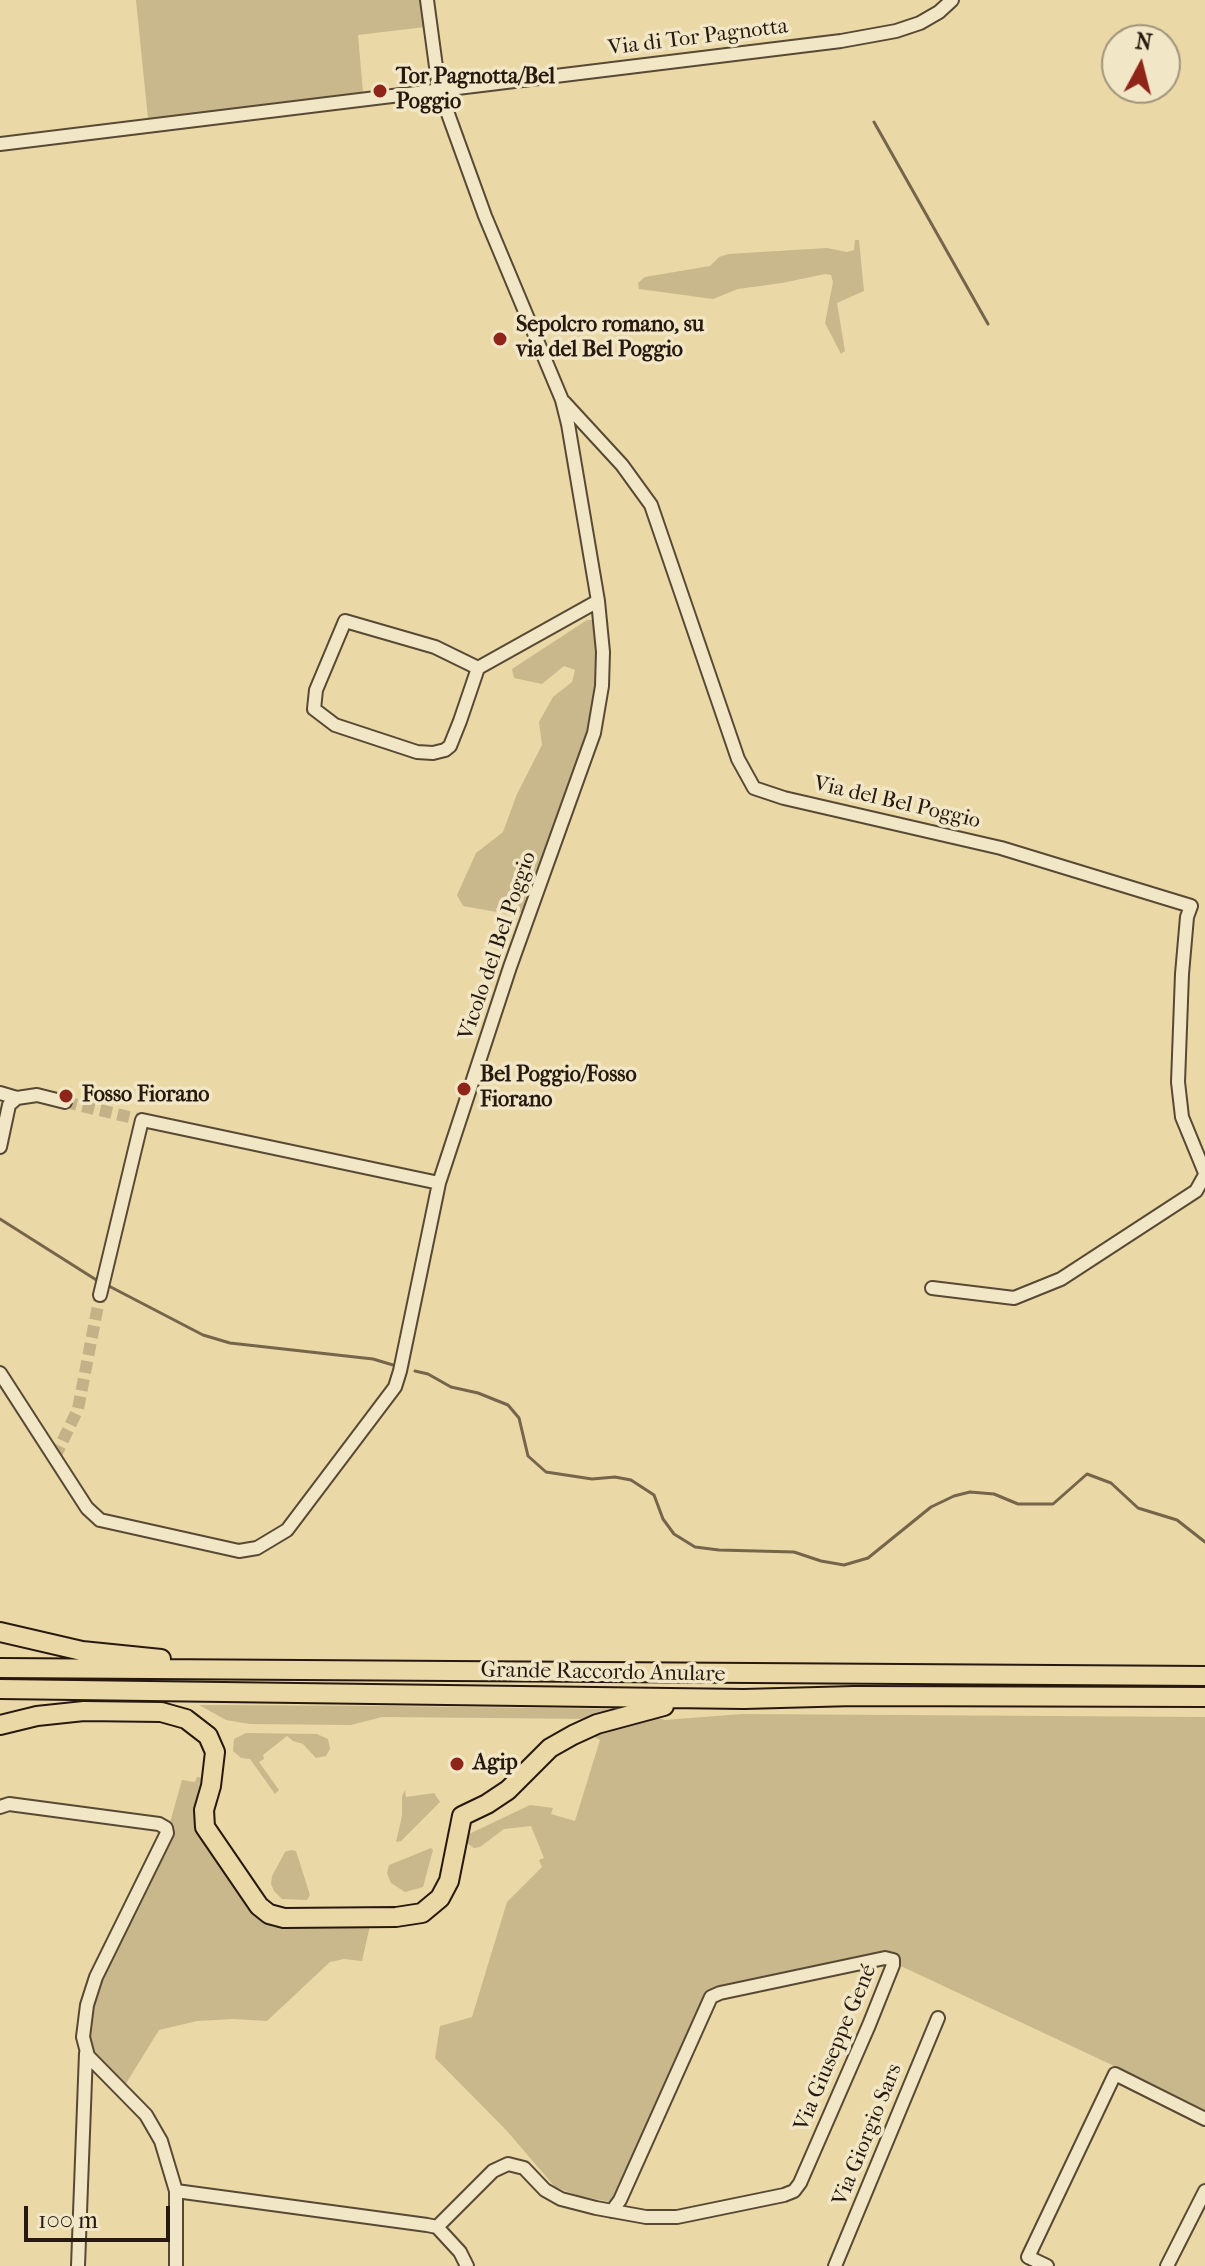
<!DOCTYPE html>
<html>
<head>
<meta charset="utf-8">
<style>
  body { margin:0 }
  #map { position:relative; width:1205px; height:2266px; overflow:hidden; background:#ead8a6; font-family:"IM FELL French Canon",serif }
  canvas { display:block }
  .north { position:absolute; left:1101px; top:24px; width:80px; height:80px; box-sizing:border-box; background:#f1e6c5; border:2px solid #a0947c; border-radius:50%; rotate:7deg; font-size:22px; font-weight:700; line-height:32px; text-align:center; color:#27190f }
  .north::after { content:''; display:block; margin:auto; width:28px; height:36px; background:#8f2418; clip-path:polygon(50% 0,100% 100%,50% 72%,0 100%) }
  .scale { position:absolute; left:24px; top:2206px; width:146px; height:36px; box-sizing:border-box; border:4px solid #27190f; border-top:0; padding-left:10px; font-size:24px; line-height:28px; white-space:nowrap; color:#27190f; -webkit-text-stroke:6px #f1e6c5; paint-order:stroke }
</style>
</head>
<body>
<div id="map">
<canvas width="1205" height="2266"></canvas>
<div class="north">N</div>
<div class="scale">100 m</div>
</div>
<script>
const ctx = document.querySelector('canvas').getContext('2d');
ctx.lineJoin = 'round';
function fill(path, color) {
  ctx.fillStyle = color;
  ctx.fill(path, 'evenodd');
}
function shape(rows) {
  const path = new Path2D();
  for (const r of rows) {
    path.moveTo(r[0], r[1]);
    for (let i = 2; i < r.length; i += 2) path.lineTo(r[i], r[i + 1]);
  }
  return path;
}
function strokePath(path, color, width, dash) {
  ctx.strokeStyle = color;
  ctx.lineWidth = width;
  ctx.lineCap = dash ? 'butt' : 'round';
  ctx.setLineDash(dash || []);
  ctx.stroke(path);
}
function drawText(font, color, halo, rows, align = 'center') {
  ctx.font = font + ' "IM FELL French Canon",serif';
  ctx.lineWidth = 7;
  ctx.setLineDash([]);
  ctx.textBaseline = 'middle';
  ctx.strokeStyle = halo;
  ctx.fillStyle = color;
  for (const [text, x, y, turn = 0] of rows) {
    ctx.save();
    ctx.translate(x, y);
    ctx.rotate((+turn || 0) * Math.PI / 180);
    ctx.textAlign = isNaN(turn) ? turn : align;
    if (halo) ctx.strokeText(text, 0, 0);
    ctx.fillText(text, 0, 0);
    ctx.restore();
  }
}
fill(shape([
  [136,0,421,0,425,27,358,35,363,92,148,119],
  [855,240,859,240,864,291,837,303,845,351,841,354,825,323,833,282,831,275,825,274,782,283,738,289,713,299,639,289,638,283,645,277,710,266,719,257,728,254,827,248,847,252,854,250],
  [587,620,593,620,597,627,598,676,586,740,524,911,513,915,463,906,457,895,476,853,503,832,517,794,542,745,539,722,553,697,572,682,575,670,564,666,542,684,514,678,512,669],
  [199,1705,385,1706,624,1709,595,1719,382,1717,351,1725,250,1724,226,1720],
  [633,1712,665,1720,742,1714,1205,1717,1205,2120,1112,2065,873,1953,711,1989,611,2202,579,2196,555,2187,507,2131,435,2058,440,2026,472,2017,507,1902,542,1867,539,1860,544,1858,531,1826,504,1829,480,1847,474,1848,467,1843,467,1838,469,1834,530,1805,553,1808,551,1814,575,1821,600,1740,591,1735],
  [246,1733,317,1734,328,1739,330,1749,326,1756,316,1758,303,1744,293,1741,287,1736,263,1755,264,1759,259,1762,279,1790,275,1794,250,1759,241,1758,233,1751,234,1739],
  [197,1777,208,1779,204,1810,269,1914,372,1917,362,1961,344,1959,330,1962,267,2021,233,2019,197,2021,159,2030,122,2090,84,2049,96,1977,167,1833,182,1780,195,1782],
  [405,1790,406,1797,434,1793,440,1802,401,1841,396,1842,402,1816,402,1796],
  [431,1848,433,1850,423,1887,405,1892,391,1883,387,1873,389,1865],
  [291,1850,296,1851,310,1895,307,1900,282,1899,274,1891,271,1884,272,1876,285,1852]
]), '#c9b88c');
strokePath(shape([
  [874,122,988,324],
  [0,1219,98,1281],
  [105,1284,203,1335,230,1343,373,1359,393,1365],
  [415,1371,428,1374,451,1387,478,1393,508,1405,519,1418,528,1456,546,1472,592,1479,615,1477,631,1480,654,1495,663,1519,674,1534,695,1547,719,1550,794,1552,821,1561,844,1565,868,1558,931,1507,954,1496,970,1492,994,1494,1018,1504,1053,1504,1087,1474,1111,1483,1138,1508,1177,1520,1205,1542]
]), '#74654b', 3);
strokePath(shape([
  [65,1102,142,1120],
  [55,1457,78,1409,100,1295]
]), '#c3b288', 12, [12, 6]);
const minor = shape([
  [0,144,841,41,896,31,920,23,939,12,952,0],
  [564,402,622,465,651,505,738,759,754,788,784,798,1001,848,1191,906,1187,917,1182,974,1178,1082,1182,1117,1205,1173],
  [478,668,435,647,345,621,316,690,314,709,335,725,417,752,433,753,445,750,450,746,460,721,478,668,598,601],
  [0,1093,17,1098,37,1095,65,1102],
  [0,1147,9,1105,17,1098],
  [932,1288,1014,1298,1061,1279,1196,1191,1205,1175],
  [100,1295,142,1120,439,1183],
  [0,1373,87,1508,100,1520,239,1551,257,1548,287,1530,395,1387,400,1371,439,1183,510,967,594,733,602,686,603,652,598,601,568,424,562,400,485,216,439,89,427,0],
  [0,1807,9,1804,159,1824,166,1828,167,1833,96,1977,87,2005,83,2037,88,2056,146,2115,161,2141,176,2191,176,2266],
  [176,2191,427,2225,437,2227,460,2252,467,2266],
  [437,2227,493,2171,508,2164,524,2168,545,2190,561,2199,596,2208,646,2217,677,2217,784,2195,794,2191,800,2183,869,2025,893,1965,893,1960,885,1958,720,1993,711,1997,620,2200,612,2211],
  [78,2266,86,2053],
  [835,2266,938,2018],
  [1047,2266,1028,2257,1115,2074,1205,2119],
  [1167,2266,1205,2191]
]);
const highway = shape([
  [0,1632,82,1651,161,1659],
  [0,1668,1205,1676],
  [0,1689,744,1699,854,1696,1205,1697],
  [0,1725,37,1716,84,1711,161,1712,186,1719,208,1736,215,1752,211,1786,204,1810,205,1827,259,1906,269,1914,284,1918,396,1917,422,1913,440,1898,449,1881,462,1816,487,1804,508,1790,550,1748,573,1735,597,1724,664,1706]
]);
strokePath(minor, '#584935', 16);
strokePath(highway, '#27190f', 22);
strokePath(minor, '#f1e6c5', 12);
strokePath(highway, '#ead8a6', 18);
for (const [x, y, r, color] of [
  [380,91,8,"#8f2418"],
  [500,339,8,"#8f2418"],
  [464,1089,8,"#8f2418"],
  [66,1096,8,"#8f2418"],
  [457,1764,8,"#8f2418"]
]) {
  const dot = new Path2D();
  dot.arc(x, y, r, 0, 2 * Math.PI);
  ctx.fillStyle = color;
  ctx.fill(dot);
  strokePath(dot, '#f1e6c5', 3);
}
drawText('22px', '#27190f', '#f1e6c5', [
  ["Via di Tor Pagnotta",698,38,-7],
  ["Via del Bel Poggio",897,803,13],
  ["Vicolo del Bel Poggio",498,946,-71],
  ["Grande Raccordo Anulare",603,1673,1],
  ["Via Giuseppe Gené",836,2048,-67],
  ["Via Giorgio Sars",868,2135,-68]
]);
drawText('bold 22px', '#27190f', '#f1e6c5', [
  ["Tor Pagnotta/Bel",396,78],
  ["Poggio",396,103],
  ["Sepolcro romano, su",516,326],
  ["via del Bel Poggio",516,351],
  ["Bel Poggio/Fosso",480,1076],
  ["Fiorano",480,1101],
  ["Fosso Fiorano",82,1096],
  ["Agip",473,1764]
], 'left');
</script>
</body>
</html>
